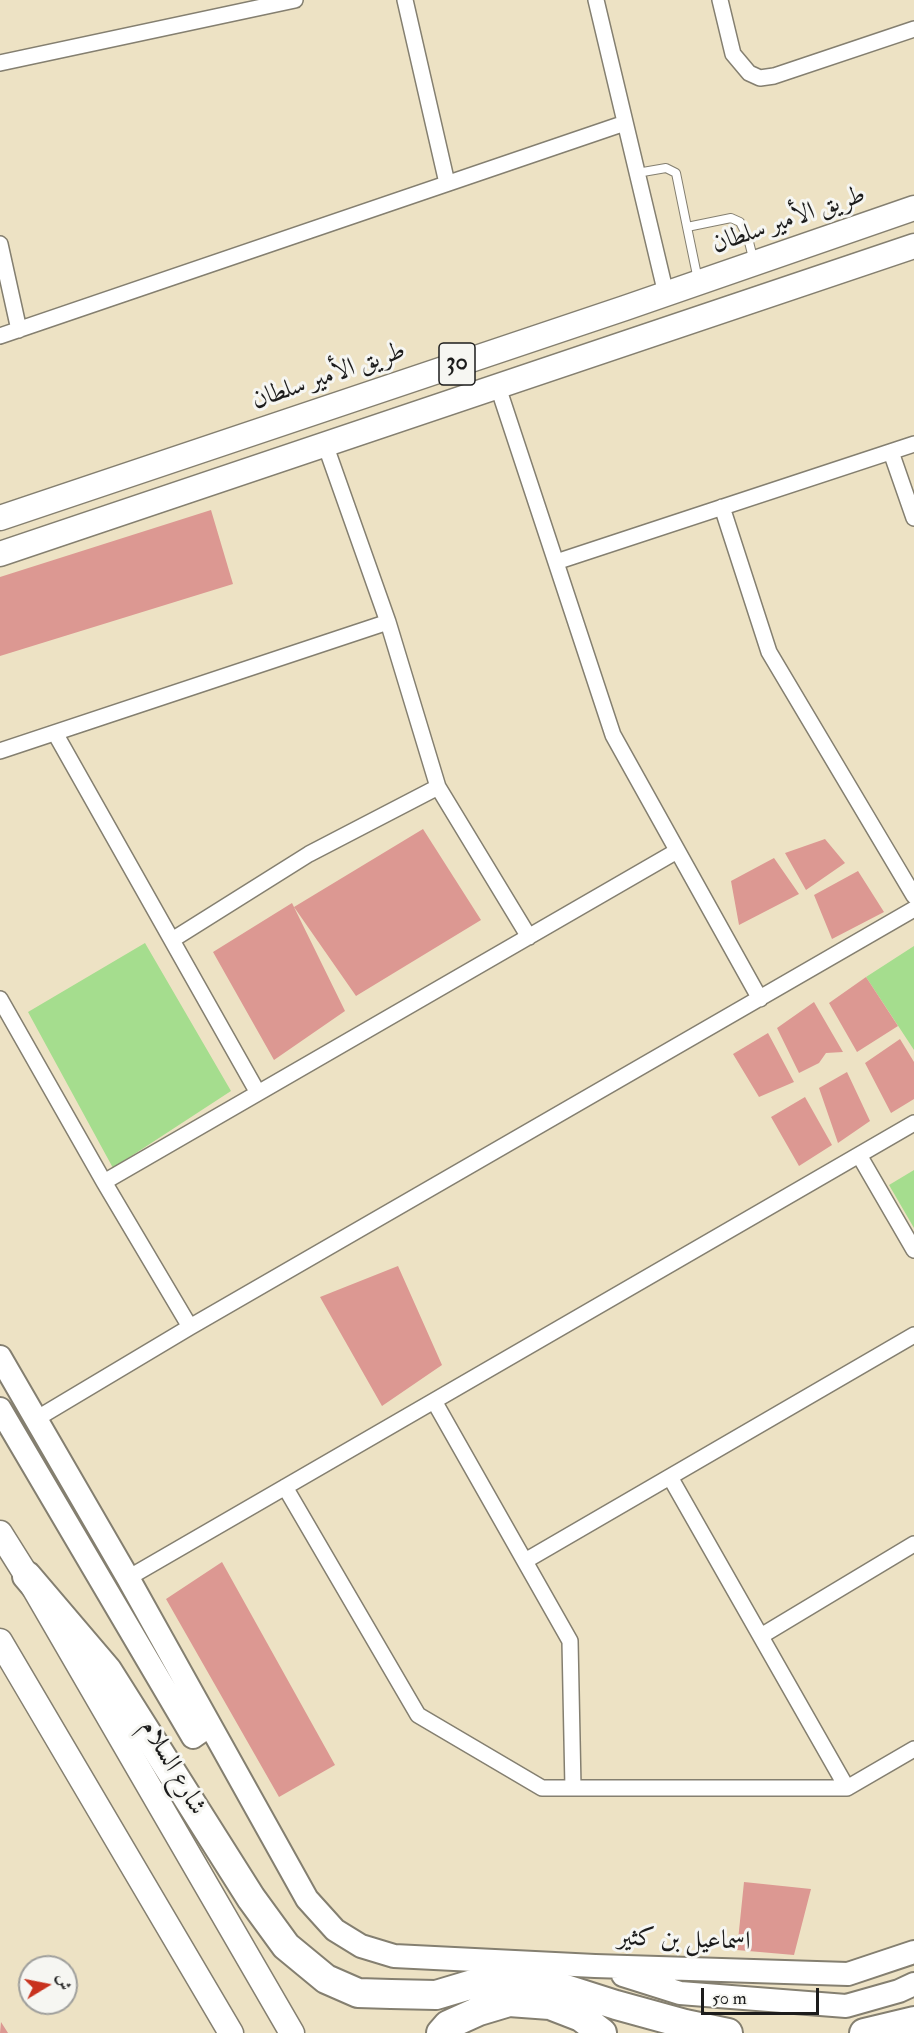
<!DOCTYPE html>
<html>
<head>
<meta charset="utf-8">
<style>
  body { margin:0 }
  #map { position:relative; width:914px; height:2033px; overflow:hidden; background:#ede2c4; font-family:"IM FELL Double Pica",Amiri,serif }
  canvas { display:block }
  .north { position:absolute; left:18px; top:1955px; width:60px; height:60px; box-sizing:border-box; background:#f6f6f2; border:2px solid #9f9f9c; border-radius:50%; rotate:80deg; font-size:16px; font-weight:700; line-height:24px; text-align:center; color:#1c1c1c }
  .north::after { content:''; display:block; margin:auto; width:21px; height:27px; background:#c8321e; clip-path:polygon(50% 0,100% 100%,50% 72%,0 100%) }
  .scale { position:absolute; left:701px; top:1988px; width:118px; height:27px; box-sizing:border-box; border:3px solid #1c1c1c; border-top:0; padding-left:8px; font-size:18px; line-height:21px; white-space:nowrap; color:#1c1c1c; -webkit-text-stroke:4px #f6f6f2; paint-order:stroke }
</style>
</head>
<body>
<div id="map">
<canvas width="914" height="2033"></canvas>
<div class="north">ش</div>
<div class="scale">50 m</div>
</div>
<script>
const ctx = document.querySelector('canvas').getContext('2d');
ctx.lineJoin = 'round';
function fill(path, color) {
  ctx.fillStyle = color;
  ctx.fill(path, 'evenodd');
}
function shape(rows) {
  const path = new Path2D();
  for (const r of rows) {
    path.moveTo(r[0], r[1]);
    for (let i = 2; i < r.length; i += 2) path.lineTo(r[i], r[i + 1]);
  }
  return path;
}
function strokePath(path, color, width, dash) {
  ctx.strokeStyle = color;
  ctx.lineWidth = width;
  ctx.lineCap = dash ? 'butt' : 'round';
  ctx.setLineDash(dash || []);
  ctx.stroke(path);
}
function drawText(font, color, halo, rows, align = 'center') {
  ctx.font = font + ' "IM FELL Double Pica",Amiri,serif';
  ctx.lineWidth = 6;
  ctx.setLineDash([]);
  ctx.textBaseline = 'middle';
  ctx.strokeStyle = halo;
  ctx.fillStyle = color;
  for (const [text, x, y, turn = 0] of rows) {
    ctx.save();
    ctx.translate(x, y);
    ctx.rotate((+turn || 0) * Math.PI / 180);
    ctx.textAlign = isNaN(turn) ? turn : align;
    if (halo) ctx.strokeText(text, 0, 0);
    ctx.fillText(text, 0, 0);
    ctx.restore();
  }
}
fill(shape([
  [145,943,231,1091,113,1168,28,1012],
  [914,946,914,1050,866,977],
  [914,1170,914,1228,889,1185]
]), '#a5dd8e');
fill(shape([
  [211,510,233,584,0,656,0,577],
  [423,829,481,920,356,996,294,907],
  [825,839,845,863,806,890,785,853],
  [774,858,799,894,739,925,731,881],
  [858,871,884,912,832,939,814,895],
  [292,903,345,1011,274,1060,213,952],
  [866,977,898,1026,857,1052,829,1003],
  [814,1002,843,1052,826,1053,819,1063,799,1073,777,1028],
  [768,1033,794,1082,759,1097,733,1054],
  [900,1039,914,1062,914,1099,891,1113,865,1063],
  [847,1072,870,1121,838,1143,819,1088],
  [805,1097,832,1145,799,1166,771,1117],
  [398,1266,442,1365,382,1406,320,1297],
  [222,1562,335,1765,279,1797,166,1599],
  [744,1882,811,1889,794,1955,737,1950],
  [1,2022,8,2033,0,2033]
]), '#dc9892');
const lane = shape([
  [637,173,666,168,676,173,687,227],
  [698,280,687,227,731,218,740,222,748,238,754,262]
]);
const street = shape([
  [405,0,447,183],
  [596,0,666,294],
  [720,0,733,54,749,73,760,78,774,76,914,29],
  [0,63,295,0],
  [0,244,19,330],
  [0,336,625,123],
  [498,387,613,735,760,999],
  [325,444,388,622,438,787,529,937],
  [891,452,914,518],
  [722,507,769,652,914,896],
  [556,562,914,444],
  [55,733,258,1093],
  [0,751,388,622],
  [172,940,309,854,438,787],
  [0,999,104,1182,190,1327],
  [859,1155,914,1250],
  [104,1182,677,851],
  [434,1401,570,1641,573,1788],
  [36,1419,190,1327,914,909],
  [670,1477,847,1788],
  [285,1487,418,1715,542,1788,847,1788,914,1749],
  [525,1561,914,1335],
  [128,1578,914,1123],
  [761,1636,914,1544]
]);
const secondary = shape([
  [0,1357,128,1578,307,1899,335,1930,361,1946,394,1956,595,1966,848,1974,914,1952],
  [0,1409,193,1737,210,1725],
  [623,1975,680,1993,846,2006,899,1991,914,1984]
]);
const primary = shape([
  [0,518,625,308,914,208],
  [0,554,914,246],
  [0,1533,27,1576,292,2033],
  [0,1641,231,2033]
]);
const highway = shape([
  [27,1576,107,1670,251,1898,286,1946,326,1979,358,1993,391,1994,436,1995,483,1981,547,1983,616,2005,685,2024,728,2033],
  [441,2033,448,2025,479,2011,509,2002,550,2005,581,2017,602,2033],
  [864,2033,914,2021]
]);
strokePath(lane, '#847f70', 10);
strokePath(street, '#847f70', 18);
strokePath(secondary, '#847f70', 26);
strokePath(primary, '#847f70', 27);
strokePath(highway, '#847f70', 32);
strokePath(lane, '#fff', 8);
strokePath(street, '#fff', 15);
strokePath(secondary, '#fff', 22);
strokePath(primary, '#fff', 24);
strokePath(highway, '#fff', 28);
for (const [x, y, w] of [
  [457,364,36]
]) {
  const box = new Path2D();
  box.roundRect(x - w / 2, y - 21, w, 42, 4.5);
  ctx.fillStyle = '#f6f6f2';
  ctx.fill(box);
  strokePath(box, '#1c1c1c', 1.5);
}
drawText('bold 24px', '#1c1c1c', null, [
  ["30",457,364]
]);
drawText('26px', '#1c1c1c', '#f6f6f2', [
  ["طريق الأمير سلطان",789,221,-19],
  ["طريق الأمير سلطان",329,377,-19],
  ["شارع السلام",172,1768,60],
  ["اسماعيل بن كثير",684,1941,2]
]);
</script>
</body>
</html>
